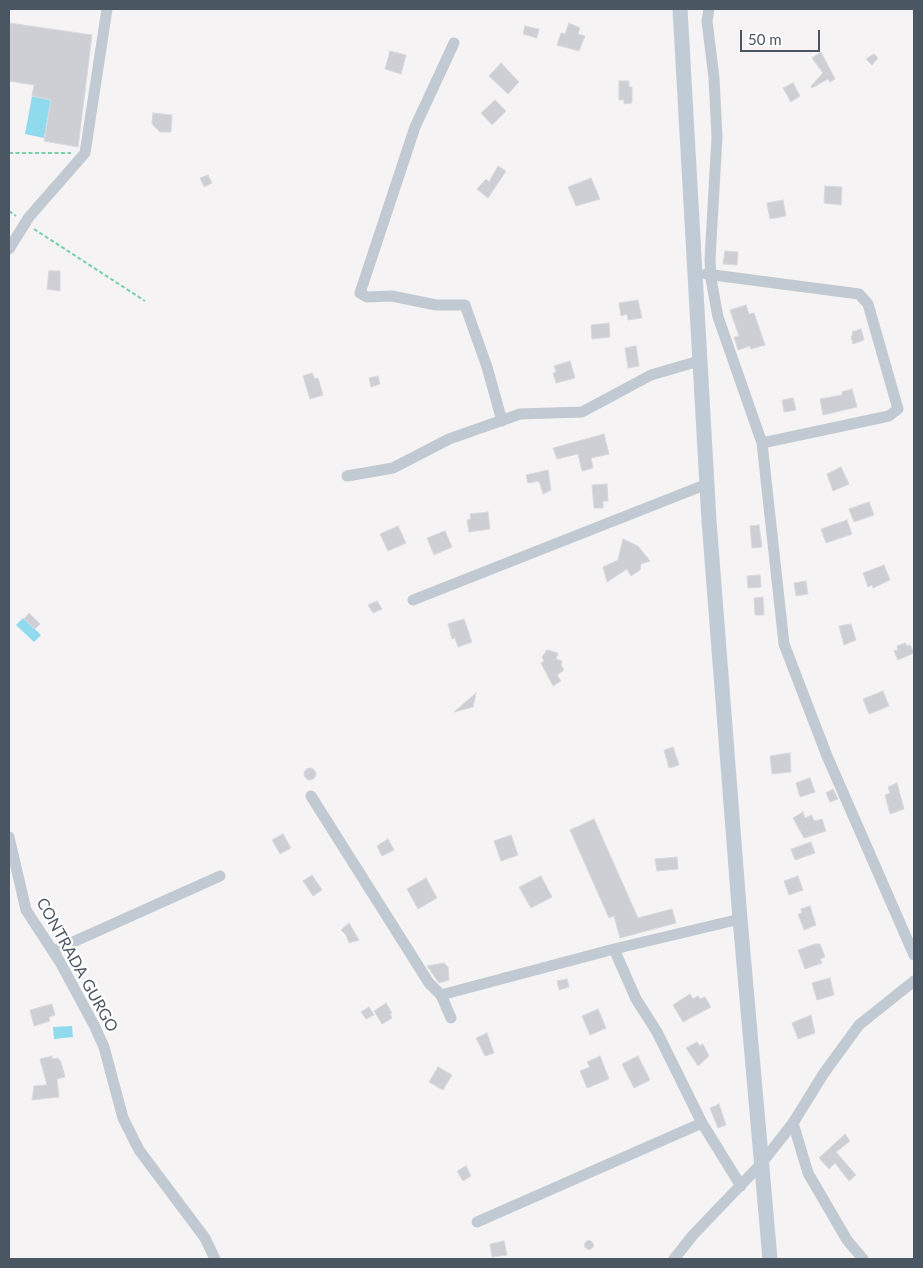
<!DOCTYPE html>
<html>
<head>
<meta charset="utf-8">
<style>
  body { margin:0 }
  #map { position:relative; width:923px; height:1268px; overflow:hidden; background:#f5f3f3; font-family:Lato,sans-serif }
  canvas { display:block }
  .frame { position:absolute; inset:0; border:10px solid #4a5661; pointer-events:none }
  .scale { position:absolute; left:740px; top:30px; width:80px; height:22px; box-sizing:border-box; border:2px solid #4a5661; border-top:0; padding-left:6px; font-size:15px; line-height:18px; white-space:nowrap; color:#4a5661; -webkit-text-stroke:4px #fff; paint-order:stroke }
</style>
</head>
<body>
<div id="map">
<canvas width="923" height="1268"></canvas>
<div class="frame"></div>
<div class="scale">50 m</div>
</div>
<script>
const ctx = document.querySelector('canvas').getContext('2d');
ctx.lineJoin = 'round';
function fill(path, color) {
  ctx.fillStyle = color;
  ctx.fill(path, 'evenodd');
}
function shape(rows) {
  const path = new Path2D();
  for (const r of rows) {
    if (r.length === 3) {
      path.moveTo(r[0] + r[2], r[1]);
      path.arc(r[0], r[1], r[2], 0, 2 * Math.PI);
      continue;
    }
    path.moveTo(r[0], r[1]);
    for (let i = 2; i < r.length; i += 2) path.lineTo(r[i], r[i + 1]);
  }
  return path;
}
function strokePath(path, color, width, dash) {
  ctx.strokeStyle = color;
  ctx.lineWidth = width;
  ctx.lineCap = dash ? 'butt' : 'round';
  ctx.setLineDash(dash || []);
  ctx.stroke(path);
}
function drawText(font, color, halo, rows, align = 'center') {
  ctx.font = font + ' Lato,sans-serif';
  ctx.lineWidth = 4.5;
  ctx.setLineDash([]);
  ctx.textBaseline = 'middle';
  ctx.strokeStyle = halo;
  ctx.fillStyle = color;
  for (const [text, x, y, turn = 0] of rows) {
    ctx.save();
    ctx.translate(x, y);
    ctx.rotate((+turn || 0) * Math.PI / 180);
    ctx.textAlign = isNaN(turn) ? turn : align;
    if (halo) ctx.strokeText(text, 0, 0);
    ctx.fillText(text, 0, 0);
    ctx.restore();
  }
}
fill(shape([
  [32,96,51,100,44,138,25,134],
  [23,618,41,635,34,642,16,625],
  [72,1026,73,1037,54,1039,53,1027]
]), '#90daee');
const building = shape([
  [9,23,92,35,78,147,44,141,51,100,32,96,34,85,9,81,9,23],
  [569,23,580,28,578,34,585,36,579,51,557,45,561,33,565,34,569,23],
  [525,26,539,29,537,38,523,34,525,26],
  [390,51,406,55,401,74,385,69,390,51],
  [821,52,835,79,830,82,828,79,812,88,811,86,823,73,812,58,821,52],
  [874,54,878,58,872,65,866,59,874,54],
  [501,63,519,82,508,94,489,76,501,63],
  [619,81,629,81,629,87,632,87,632,103,624,104,624,100,619,100,619,81],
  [793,83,800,96,791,102,783,88,793,83],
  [495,100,506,111,492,125,481,113,495,100],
  [153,113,172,115,171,132,160,132,152,124,153,113],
  [498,166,506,171,488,198,477,189,486,179,489,182,498,166],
  [208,175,212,183,204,187,200,178,208,175],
  [591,178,600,199,576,206,568,187,591,178],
  [825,186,842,187,841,205,824,203,825,186],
  [783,200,786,216,770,219,767,203,783,200],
  [725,251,738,252,737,265,723,264,725,251],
  [49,271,60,271,60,291,47,289,49,271],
  [638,300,642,318,628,320,627,314,621,316,619,303,638,300],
  [746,305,749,314,754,313,765,345,751,349,750,346,738,350,734,337,739,336,730,310,746,305],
  [609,323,610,337,592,339,591,325,609,323],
  [861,329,864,340,853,344,851,336,853,335,852,332,861,329],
  [636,346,639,366,628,368,625,348,636,346],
  [570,361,575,378,556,383,553,373,556,372,554,366,570,361],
  [312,373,315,379,318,378,323,395,310,399,303,376,312,373],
  [378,376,380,384,371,387,369,378,378,376],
  [852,389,857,407,823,415,820,399,842,395,842,392,852,389],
  [793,398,796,410,784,412,782,400,793,398],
  [604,434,609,454,591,458,593,468,582,471,578,454,557,459,553,448,604,434],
  [841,467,849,484,833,491,827,474,841,467],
  [548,470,551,490,543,494,539,481,528,483,526,475,548,470],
  [607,484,608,501,603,501,603,508,594,508,592,485,607,484],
  [869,502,874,515,854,522,849,509,869,502],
  [488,512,490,529,469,532,467,520,471,519,470,514,488,512],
  [847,520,852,534,826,543,821,529,847,520],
  [759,525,762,547,752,548,750,526,759,525],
  [398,526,406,543,388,551,380,534,398,526],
  [445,531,452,547,434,555,427,538,445,531],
  [623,539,638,546,650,561,641,564,640,570,631,576,627,569,607,582,603,567,618,560,623,539],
  [884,565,890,580,873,588,872,585,868,587,863,573,884,565],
  [760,575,761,587,748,588,747,576,760,575],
  [806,581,808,594,796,596,794,583,806,581],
  [763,597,764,615,755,615,754,598,763,597],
  [377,601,382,609,373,613,368,605,377,601],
  [29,613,40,624,35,629,24,619,29,613],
  [464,619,472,642,458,647,455,638,452,639,448,624,464,619],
  [851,624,856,640,844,645,839,626,851,624],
  [905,643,907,646,910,645,914,653,898,660,894,651,898,650,897,646,905,643],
  [547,650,558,653,556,659,562,661,561,665,564,670,557,675,561,681,553,686,541,663,544,661,542,657,547,650],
  [883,691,889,706,869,714,863,699,883,691],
  [476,693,473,707,454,712,476,693],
  [673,747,679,765,669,768,664,750,673,747],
  [790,753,791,772,772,774,770,756,790,753],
  [310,774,6],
  [810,778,815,792,800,797,796,783,810,778],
  [897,783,904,809,890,814,885,795,890,793,888,787,897,783],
  [833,789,838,799,830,802,826,793,833,789],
  [803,812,805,818,812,815,814,821,822,819,826,831,804,838,793,818,803,812],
  [594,819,638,918,672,909,676,923,620,938,614,916,609,918,570,830,594,819],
  [283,834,291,848,280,854,272,840,283,834],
  [511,835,518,855,501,861,494,841,511,835],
  [388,839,394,850,382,856,377,846,388,839],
  [811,842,815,853,795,860,791,849,811,842],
  [677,857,678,869,657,871,655,859,677,857],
  [312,875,322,890,313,896,303,881,312,875],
  [541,876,552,897,531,908,519,887,541,876],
  [798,876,803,890,789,895,784,881,798,876],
  [426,878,437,898,418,909,407,889,426,878],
  [810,906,816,925,804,930,798,914,802,913,801,909,810,906],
  [349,923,359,940,349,943,346,935,341,930,349,923],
  [815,944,820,944,825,957,820,959,822,963,805,969,798,950,815,944],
  [444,963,448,967,449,980,439,983,427,966,444,963],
  [830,978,834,995,817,1000,812,983,830,978],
  [567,979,569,987,559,990,557,981,567,979],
  [690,994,693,999,698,996,700,999,705,997,711,1007,683,1022,673,1005,690,994],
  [386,1003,392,1013,390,1014,392,1018,382,1024,374,1011,386,1003],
  [52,1004,55,1015,49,1017,50,1021,34,1026,30,1010,52,1004],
  [369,1007,374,1015,366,1019,361,1012,369,1007],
  [598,1009,606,1028,590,1035,582,1016,598,1009],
  [811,1015,815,1033,798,1039,792,1023,811,1015],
  [487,1033,494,1053,485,1056,476,1038,487,1033],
  [697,1042,700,1046,703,1044,709,1056,698,1066,686,1048,697,1042],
  [52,1056,52,1059,58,1058,61,1062,65,1077,57,1079,59,1097,32,1100,34,1086,47,1085,40,1059,52,1056],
  [600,1056,609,1079,587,1088,580,1071,590,1067,587,1062,600,1056],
  [638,1056,650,1080,634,1088,622,1064,638,1056],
  [438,1067,452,1075,443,1090,429,1082,438,1067],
  [719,1104,726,1125,718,1128,710,1108,719,1104],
  [845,1134,850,1141,836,1152,856,1175,849,1181,835,1163,829,1169,819,1158,845,1134],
  [466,1166,471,1176,463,1181,457,1171,466,1166],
  [589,1245,4.5],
  [504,1241,507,1255,492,1257,490,1244,504,1241]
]);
fill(building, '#cdcfd5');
strokePath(building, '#d7d9de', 1);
strokePath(shape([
  [9,153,71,153],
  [9,211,16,216],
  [34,229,145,301]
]), '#7ad0a6', 2, [4, 2.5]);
strokePath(shape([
  [709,9,707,21,714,78,717,137,710,259,711,279,718,317,762,443,784,644,827,756,914,955],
  [454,43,415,127,360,293,367,297,392,296,436,305,465,305,487,367,502,421],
  [9,249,29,217,85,153,107,9],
  [706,274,859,294,868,304,898,409,889,416,762,443],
  [347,476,393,468,449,439,520,414,582,412,651,375,699,361],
  [413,600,707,484],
  [311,796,429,983,441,995,614,949],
  [9,837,26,910,60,962,94,1025,104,1047,123,1118,139,1150,205,1238,215,1259],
  [53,951,220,876],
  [441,995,451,1018],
  [702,1123,657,1032,636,999,614,949,740,919],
  [793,1123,808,1173,847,1240,863,1259],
  [477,1222,702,1123,741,1186],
  [674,1259,693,1235,761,1164,793,1123,824,1073,859,1025,914,981]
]), '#c1cad2', 11);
strokePath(shape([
  [680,9,709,521,740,919,770,1259]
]), '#c1cbd6', 15);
drawText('16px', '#4a5661', '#fff', [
  ["CONTRADA GURGO",77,965,61]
]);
</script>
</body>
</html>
